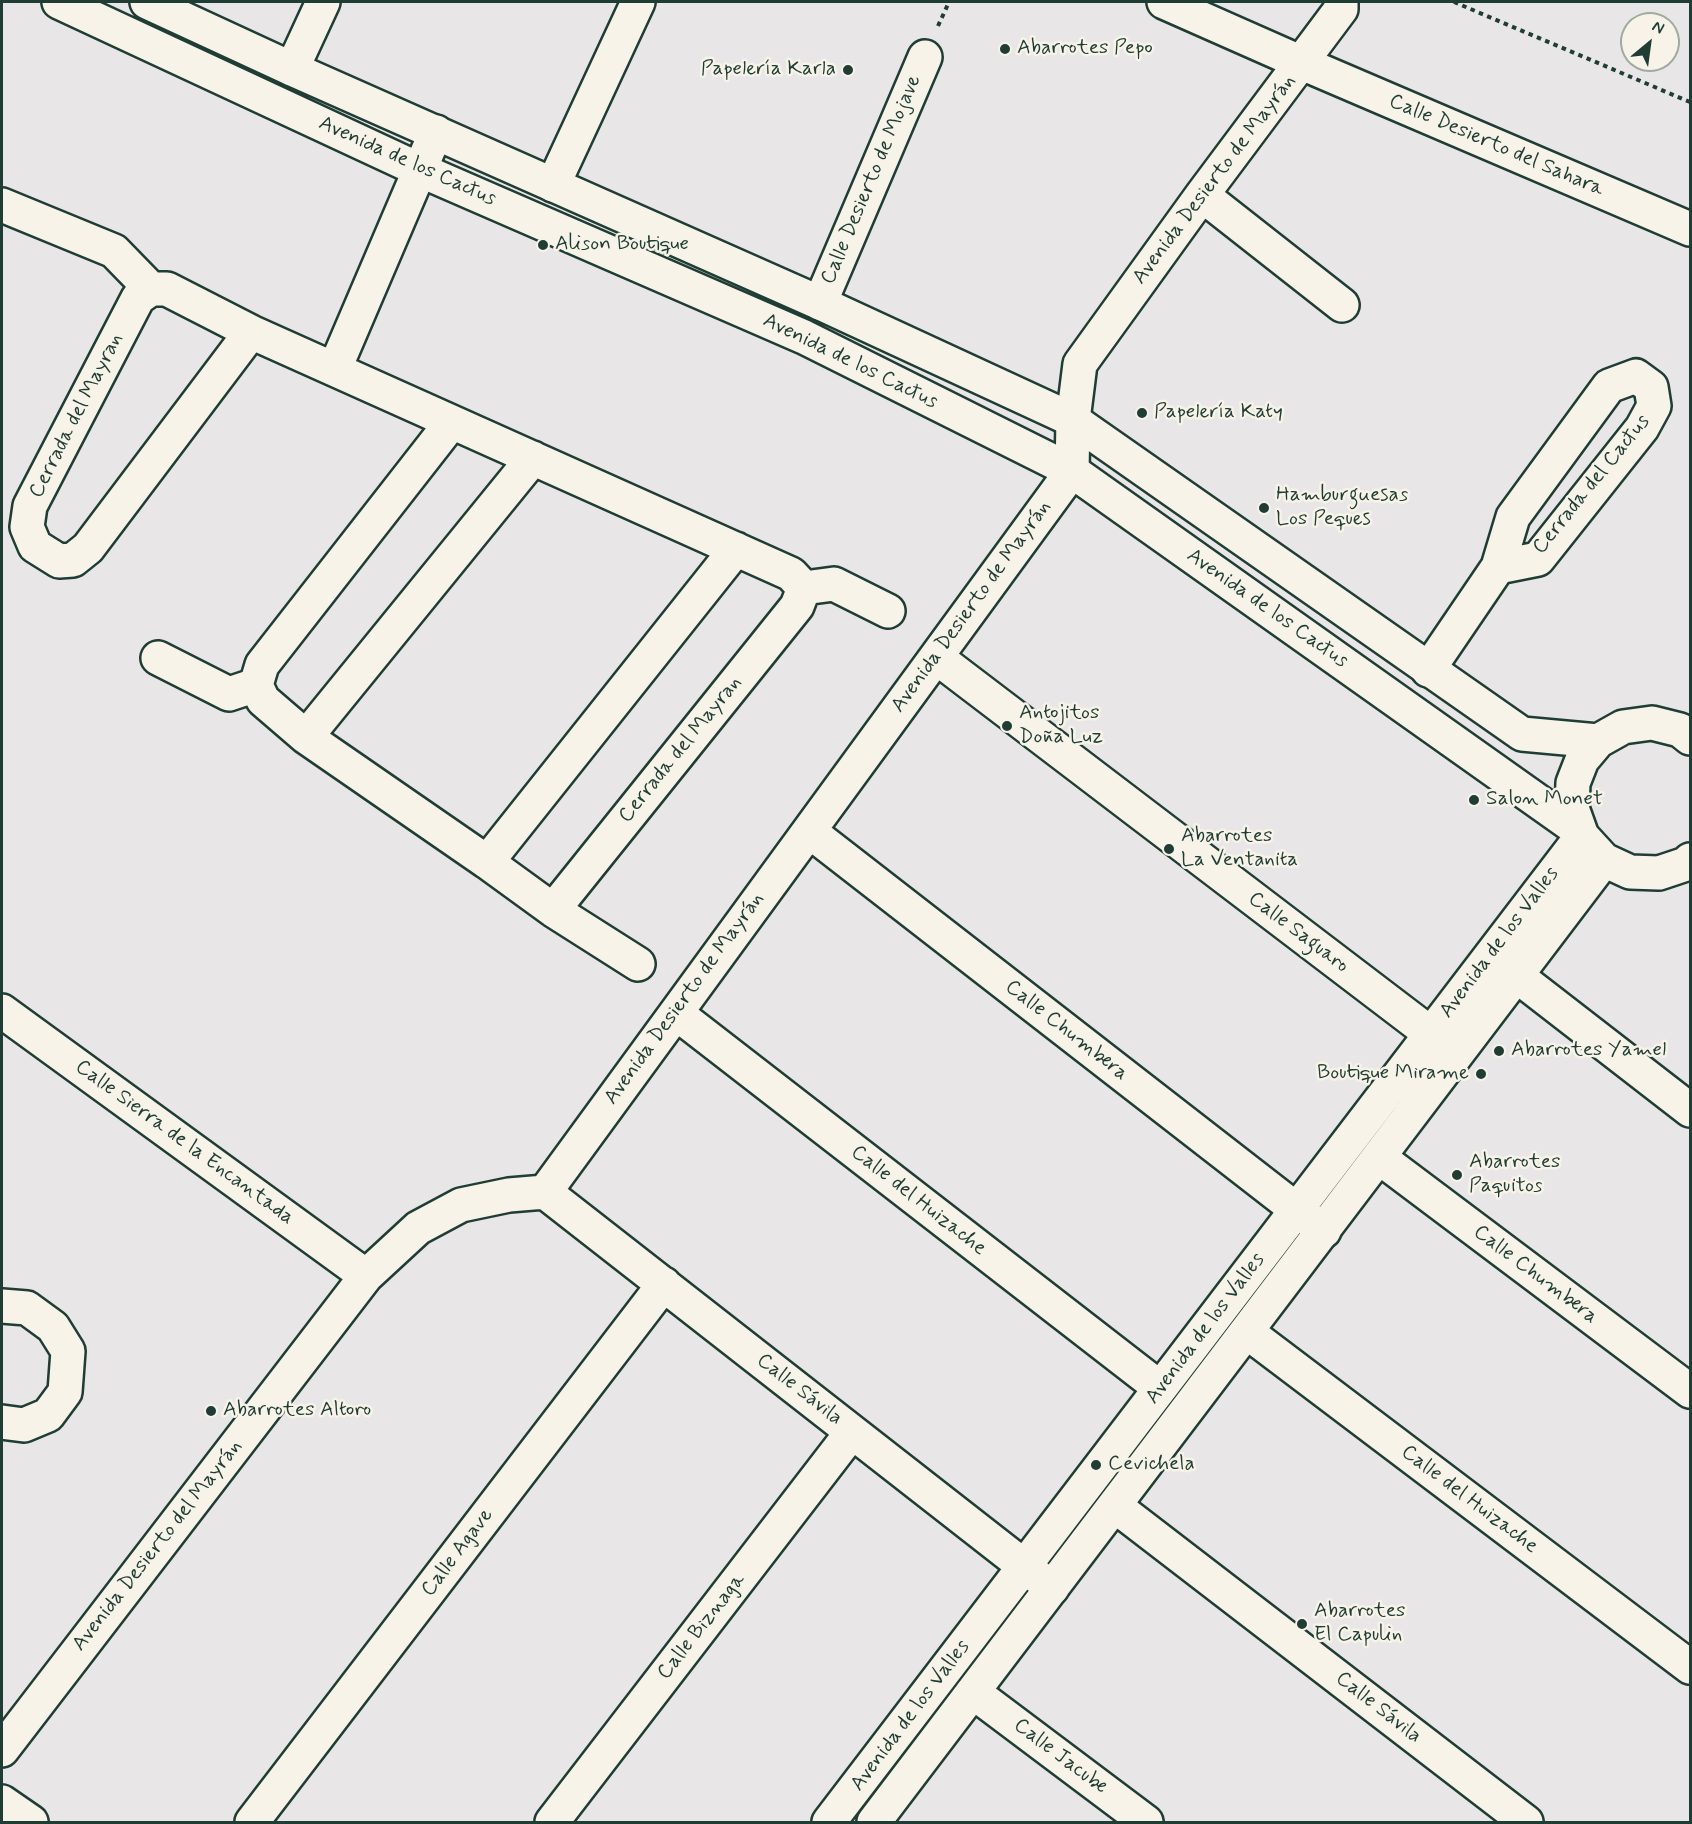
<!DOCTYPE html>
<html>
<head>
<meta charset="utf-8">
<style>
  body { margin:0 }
  #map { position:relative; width:1692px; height:1824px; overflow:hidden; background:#e8e6e7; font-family:Mynerve,sans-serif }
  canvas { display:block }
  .frame { position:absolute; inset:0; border:3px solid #1f3d34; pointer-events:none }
  .north { position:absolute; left:1620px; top:12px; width:60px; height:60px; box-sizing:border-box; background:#f7f3e8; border:2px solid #a1aaa0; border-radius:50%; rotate:29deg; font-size:16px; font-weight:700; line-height:24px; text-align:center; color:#1f3d34 }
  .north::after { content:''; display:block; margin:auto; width:21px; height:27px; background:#1f3d34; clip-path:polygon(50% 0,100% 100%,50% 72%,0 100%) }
</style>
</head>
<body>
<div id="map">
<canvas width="1692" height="1824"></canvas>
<div class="frame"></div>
<div class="north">N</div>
</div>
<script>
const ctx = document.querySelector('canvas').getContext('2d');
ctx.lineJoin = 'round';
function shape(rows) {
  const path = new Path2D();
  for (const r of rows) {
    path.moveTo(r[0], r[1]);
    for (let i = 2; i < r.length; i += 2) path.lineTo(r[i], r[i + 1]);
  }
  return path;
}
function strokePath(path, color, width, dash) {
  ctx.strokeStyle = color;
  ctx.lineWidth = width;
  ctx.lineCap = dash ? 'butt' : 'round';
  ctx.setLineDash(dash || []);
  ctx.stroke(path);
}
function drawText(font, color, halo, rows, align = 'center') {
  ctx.font = font + ' Mynerve,sans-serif';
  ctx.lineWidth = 5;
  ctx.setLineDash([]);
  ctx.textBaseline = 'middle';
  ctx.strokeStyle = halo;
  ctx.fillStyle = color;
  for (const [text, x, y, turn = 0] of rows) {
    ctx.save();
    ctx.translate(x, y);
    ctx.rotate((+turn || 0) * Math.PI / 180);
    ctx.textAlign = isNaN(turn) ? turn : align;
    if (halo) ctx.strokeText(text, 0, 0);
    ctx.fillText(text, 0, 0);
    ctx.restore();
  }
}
const street = shape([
  [1164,2,1302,63,1690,229],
  [292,69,323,2],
  [553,185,638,2],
  [1202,195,1342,305],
  [2,205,114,251,151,289],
  [820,303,925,57],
  [251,332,88,548,73,560,59,561,35,546,27,527,30,506,138,298,151,289,167,289,251,332,791,574,804,588],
  [335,368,436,132],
  [451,423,262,665,256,685,263,700,306,737,487,862,553,910,638,964],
  [804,588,834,584,888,611],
  [936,657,1431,1034],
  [158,658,229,694,256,685],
  [1428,670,1498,567,1538,559,1642,428,1654,406,1651,387,1636,376,1609,386,1513,517,1498,567],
  [306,737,533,458],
  [809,831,1324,1231],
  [487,862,736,549],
  [553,910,797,606,804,588],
  [1517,976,1690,1110],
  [2,1011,366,1276],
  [676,1013,1160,1388],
  [1380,1158,1690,1391],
  [545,1192,1072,471,1073,420,1080,364,1202,195,1341,9,1341,2],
  [545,1192,1052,1588],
  [2,1306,27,1308,53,1327,68,1351,65,1392,48,1415,24,1425,2,1422],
  [1247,1332,1690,1667],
  [1115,1506,1526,1822],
  [973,1692,1146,1822],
  [2,1750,366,1276,418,1228,461,1205,509,1195,545,1192],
  [252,1822,664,1284],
  [552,1822,852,1432]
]);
const secondary = shape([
  [59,2,420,170,804,337,1072,471,1580,831],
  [147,2,292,69,820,303,1073,420,1522,734,1598,741],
  [1690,738,1680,730,1652,723,1623,727,1598,741,1582,760,1573,783,1572,808,1582,836,1604,860,1630,872,1659,873,1686,864,1690,860],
  [2,1802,31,1822],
  [829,1822,1582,836],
  [874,1822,1604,860]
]);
strokePath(street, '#1f3d34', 38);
strokePath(secondary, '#1f3d34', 38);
strokePath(shape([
  [1454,2,1690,102],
  [938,26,949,2]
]), '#1f3d34', 4, [4.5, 4.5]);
strokePath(street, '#f7f3e8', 33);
strokePath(secondary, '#f7f3e8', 33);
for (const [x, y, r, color] of [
  [1005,49,6,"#1f3d34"],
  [848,70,6,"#1f3d34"],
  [543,245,6,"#1f3d34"],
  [1142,413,6,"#1f3d34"],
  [1264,508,6,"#1f3d34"],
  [1007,726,6,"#1f3d34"],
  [1474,800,6,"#1f3d34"],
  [1169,849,6,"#1f3d34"],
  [1499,1051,6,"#1f3d34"],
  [1481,1074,6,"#1f3d34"],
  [1457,1175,6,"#1f3d34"],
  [211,1411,6,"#1f3d34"],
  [1096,1465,6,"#1f3d34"],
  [1302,1624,6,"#1f3d34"]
]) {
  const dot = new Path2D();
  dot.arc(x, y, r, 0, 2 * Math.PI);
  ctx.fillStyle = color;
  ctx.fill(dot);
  strokePath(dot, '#f7f3e8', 2);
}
drawText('21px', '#1f3d34', '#f7f3e8', [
  ["Abarrotes Pepo",1017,49],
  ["Papelería Karla",836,70,"right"],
  ["Alison Boutique",555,245],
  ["Papelería Katy",1154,413],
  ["Hamburguesas",1276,496],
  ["Los Peques",1276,520],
  ["Antojitos",1019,714],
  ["Doña Luz",1019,738],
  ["Salon Monet",1486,800],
  ["Abarrotes",1181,837],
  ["La Ventanita",1181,861],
  ["Abarrotes Yamel",1511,1051],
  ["Boutique Mirame",1469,1074,"right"],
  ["Abarrotes",1469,1163],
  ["Paquitos",1469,1187],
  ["Abarrotes Altoro",223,1411],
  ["Cevichela",1108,1465],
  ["Abarrotes",1314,1612],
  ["El Capulin",1314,1636]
], 'left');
drawText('21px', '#1f3d34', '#f7f3e8', [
  ["Calle Desierto del Sahara",1496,146,23],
  ["Avenida de los Cactus",407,162,24],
  ["Calle Desierto de Mojave",872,180,-67],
  ["Avenida Desierto de Mayrán",1215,180,-53],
  ["Avenida de los Cactus",850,362,26],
  ["Cerrada del Mayran",77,416,-63],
  ["Cerrada del Cactus",1592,485,-51],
  ["Avenida Desierto de Mayrán",972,607,-54],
  ["Avenida de los Cactus",1267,609,35],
  ["Cerrada del Mayran",681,750,-51],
  ["Calle Saguaro",1298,933,37],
  ["Avenida de los Valles",1500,943,-53],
  ["Avenida Desierto de Mayrán",685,999,-54],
  ["Calle Chumbera",1066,1031,38],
  ["Calle Sierra de la Encantada",184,1143,36],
  ["Calle del Huizache",918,1201,38],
  ["Calle Chumbera",1535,1275,37],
  ["Avenida de los Valles",1206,1329,-53],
  ["Calle Sávila",799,1390,38],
  ["Calle del Huizache",1469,1500,37],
  ["Avenida Desierto del Mayrán",158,1546,-52],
  ["Calle Agave",458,1553,-53],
  ["Calle Biznaga",702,1627,-52],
  ["Calle Sávila",1378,1708,38],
  ["Avenida de los Valles",911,1716,-53],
  ["Calle Jacube",1060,1757,37]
]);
</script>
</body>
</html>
